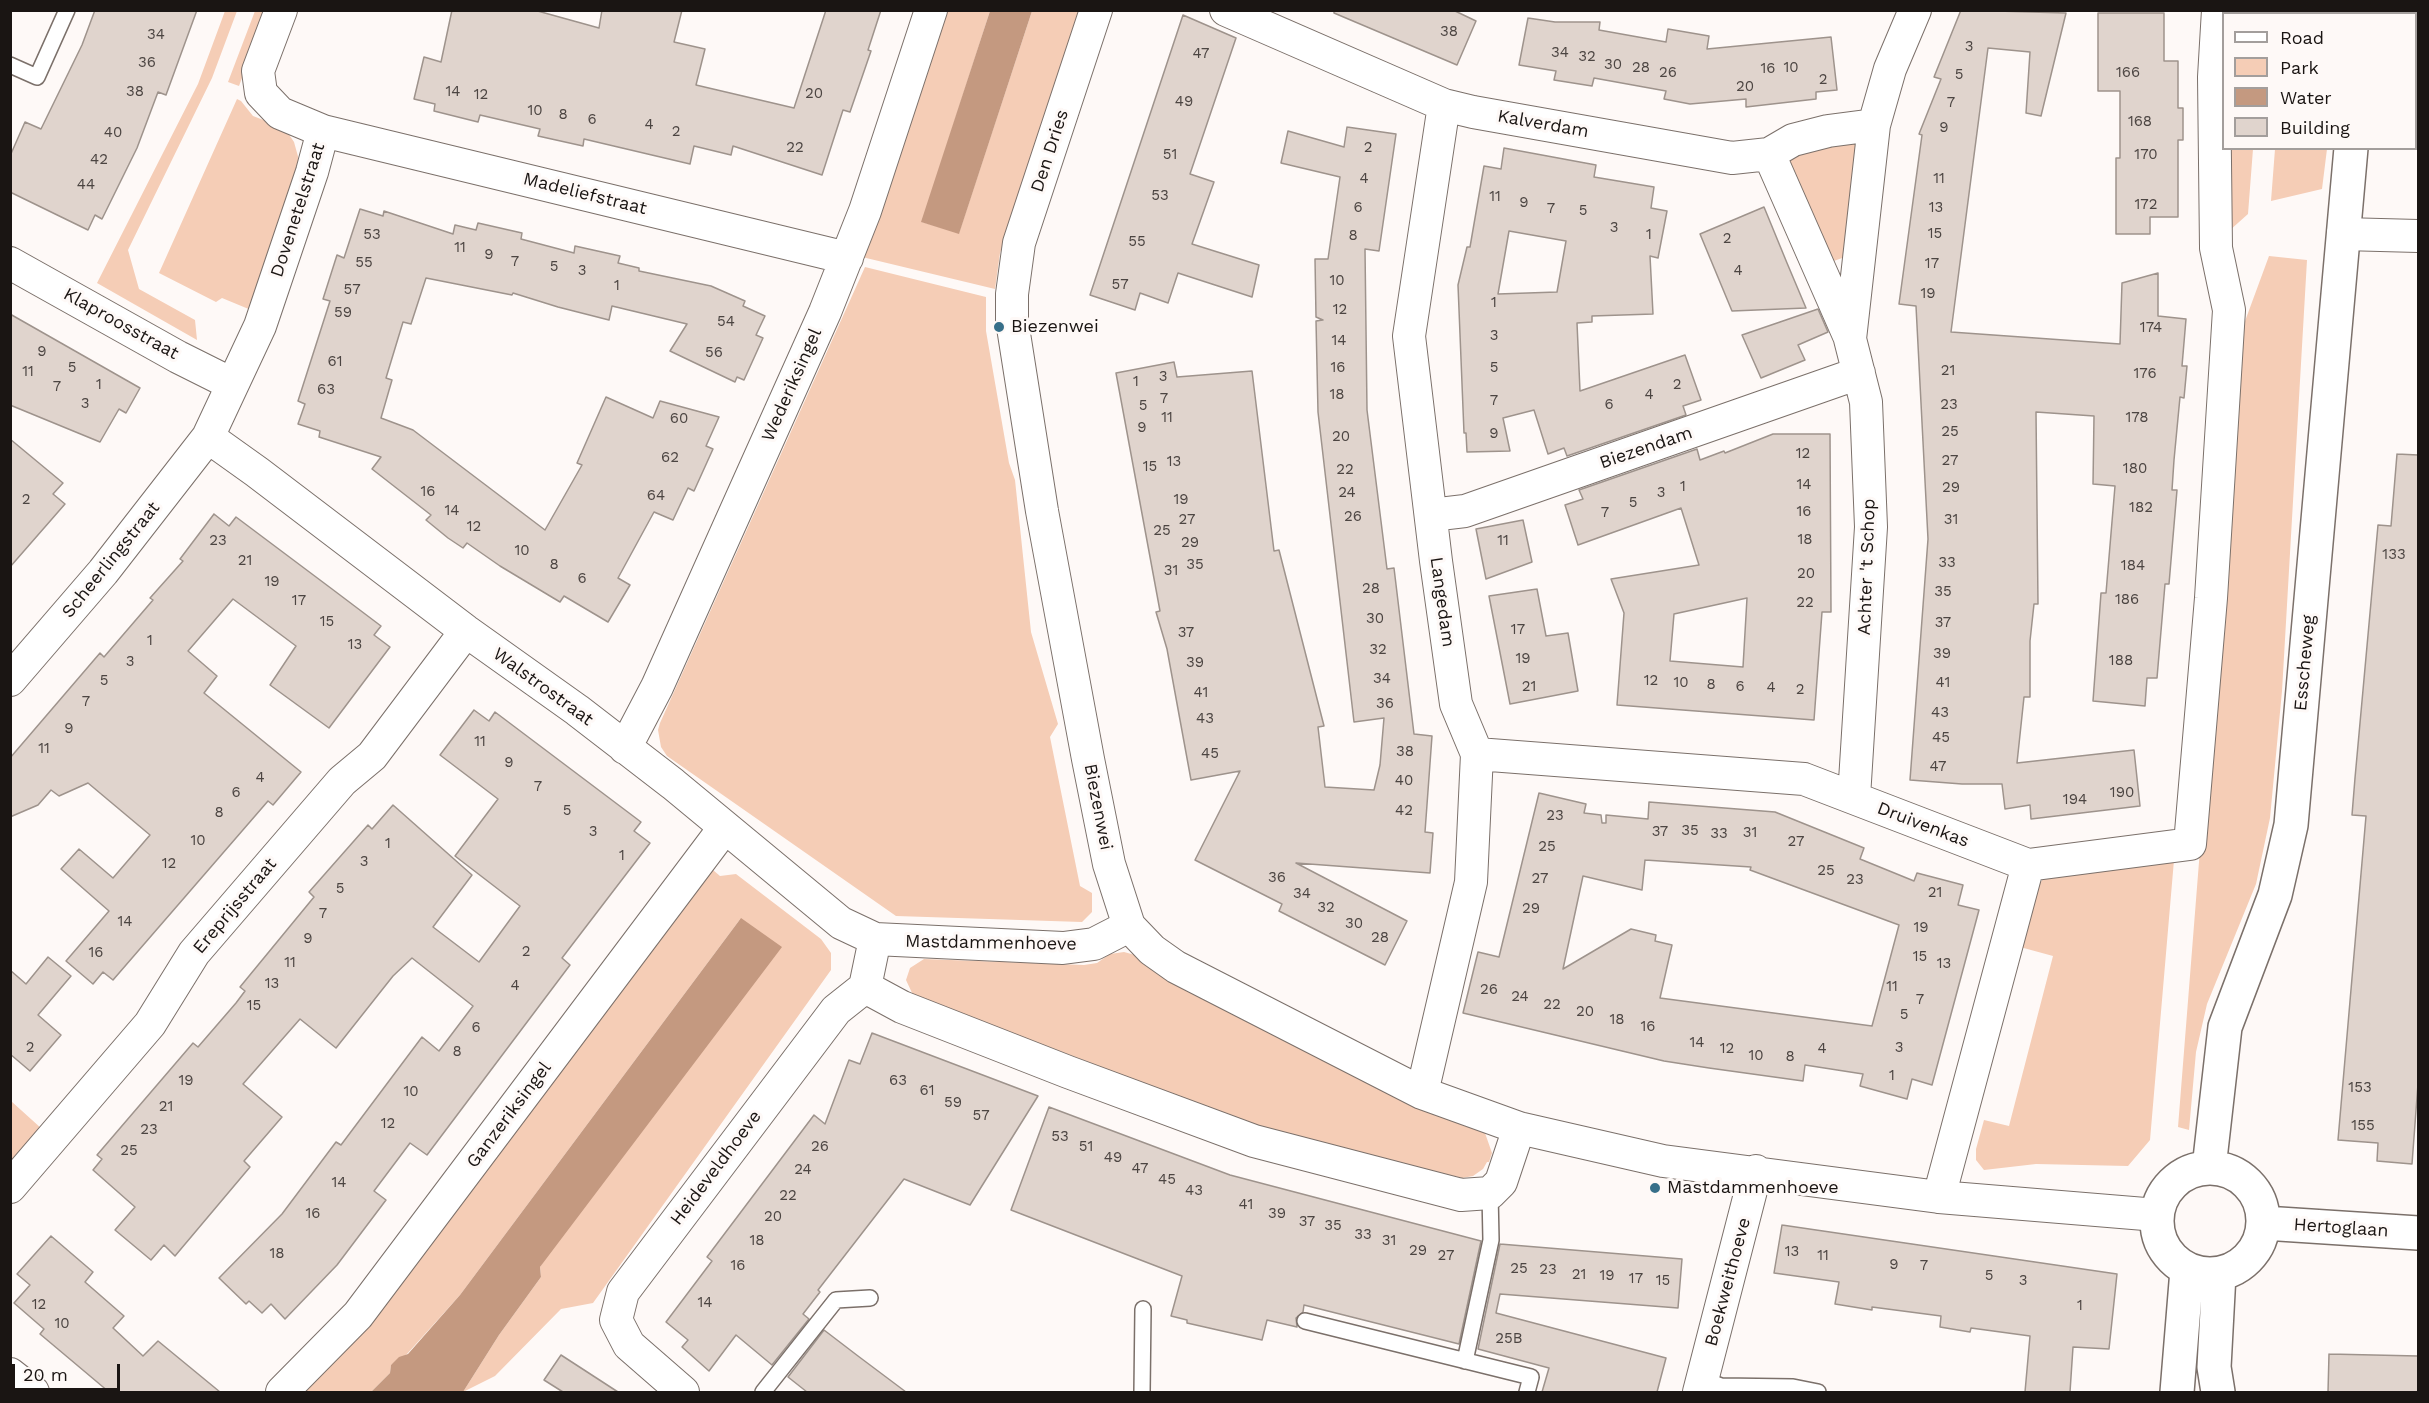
<!DOCTYPE html>
<html>
<head>
<meta charset="utf-8">
<style>
  body { margin:0 }
  #map { position:relative; width:2429px; height:1403px; overflow:hidden; background:#fef9f7; font-family:"Work Sans",sans-serif }
  canvas { display:block }
  .frame { position:absolute; inset:0; border:12px solid #1a1513; pointer-events:none }
  .legend { position:absolute; left:2222px; top:12px; width:195px; height:138px; box-sizing:border-box; background:#fef9f7; border:2px solid #a39e9c; margin:0; padding:8px 10px; list-style:none; font-size:18px; color:#1a1513 }
  .legend li { display:flex; align-items:center; gap:12px; height:30px }
  .legend b { width:30px; border:2px solid #a39e9c }
  .scale { position:absolute; left:12px; top:1364px; width:108px; height:27px; box-sizing:border-box; border:3px solid #1a1513; border-top:0; padding-left:8px; font-size:18px; line-height:21px; white-space:nowrap; color:#1a1513; -webkit-text-stroke:4px #fef9f7; paint-order:stroke }
</style>
</head>
<body>
<div id="map">
<canvas width="2429" height="1403"></canvas>
<div class="frame"></div>
<ul class="legend">
<li><b style="height:8px;background:#fff"></b>Road</li>
<li><b style="height:16px;background:#f5cdb6"></b>Park</li>
<li><b style="height:16px;background:#c49980"></b>Water</li>
<li><b style="height:16px;background:#e0d4cd"></b>Building</li>
</ul>
<div class="scale">20 m</div>
</div>
<script>
const ctx = document.querySelector('canvas').getContext('2d');
ctx.lineJoin = 'round';
function fill(path, color) {
  ctx.fillStyle = color;
  ctx.fill(path, 'evenodd');
}
function shape(rows) {
  const path = new Path2D();
  for (const r of rows) {
    if (r.length === 3) {
      path.moveTo(r[0] + r[2], r[1]);
      path.arc(r[0], r[1], r[2], 0, 2 * Math.PI);
      continue;
    }
    path.moveTo(r[0], r[1]);
    for (let i = 2; i < r.length; i += 2) path.lineTo(r[i], r[i + 1]);
  }
  return path;
}
function strokePath(path, color, width, dash) {
  ctx.strokeStyle = color;
  ctx.lineWidth = width;
  ctx.lineCap = dash ? 'butt' : 'round';
  ctx.setLineDash(dash || []);
  ctx.stroke(path);
}
function drawText(font, color, halo, rows, align = 'center') {
  ctx.font = font + ' "Work Sans",sans-serif';
  ctx.lineWidth = 6;
  ctx.setLineDash([]);
  ctx.textBaseline = 'middle';
  ctx.strokeStyle = halo;
  ctx.fillStyle = color;
  for (const [text, x, y, turn = 0] of rows) {
    ctx.save();
    ctx.translate(x, y);
    ctx.rotate((+turn || 0) * Math.PI / 180);
    ctx.textAlign = isNaN(turn) ? turn : align;
    if (halo) ctx.strokeText(text, 0, 0);
    ctx.fillText(text, 0, 0);
    ctx.restore();
  }
}
fill(shape([
  [225,11,237,11,212,78,128,250,139,289,195,320,197,340,97,283,198,84],
  [255,11,267,11,239,86,228,82],
  [944,11,990,11,922,222,959,233,1032,11,1080,11,1011,220,1000,253,995,289,862,257],
  [237,99,241,101,253,116,279,126,288,133,294,142,299,160,251,310,222,298,216,302,159,273],
  [1860,141,1845,257,1831,262,1787,157,1808,148],
  [2226,149,2253,149,2248,214,2229,231],
  [2275,149,2327,149,2322,189,2271,201],
  [2269,256,2307,260,2282,691,2270,818,2256,884,2207,1004,2196,1052,2189,1130,2178,1127,2241,332],
  [865,267,986,297,986,331,1009,463,1015,480,1031,632,1058,724,1050,737,1080,886,1092,893,1092,912,1082,922,896,916,667,756,661,747,658,730,660,723],
  [2174,860,2150,1140,2128,1166,2036,1164,1984,1170,1976,1160,1976,1149,1984,1120,2009,1126,2053,956,2020,947,2036,888,2043,879,2053,874],
  [713,870,720,876,736,874,821,939,831,953,831,970,593,1303,561,1309,495,1376,463,1392,499,1335,541,1277,540,1267,741,918,460,1295,407,1354,391,1365,390,1373,371,1392,300,1392,704,876],
  [1124,952,1135,955,1410,1102,1485,1133,1492,1153,1489,1162,1487,1162,1483,1169,1473,1176,1462,1178,1261,1128,913,995,906,980,910,968,924,959,1084,965,1097,963,1110,954],
  [11,1101,42,1129,11,1166]
]), '#f5cdb6');
fill(shape([
  [990,11,1032,11,959,234,921,222],
  [741,918,782,947,540,1267,541,1277,499,1335,463,1392,371,1392,390,1373,391,1365,399,1357,408,1354,460,1295]
]), '#c49980');
const building = shape([
  [95,10,197,10,166,95,158,92,137,148,102,219,95,215,88,230,10,192,10,156,25,122,41,129,82,45,95,10],
  [452,10,534,10,599,28,602,10,682,10,674,42,705,49,696,85,794,108,826,10,881,10,868,50,871,51,850,112,843,110,822,175,733,146,731,155,694,146,690,164,584,139,583,146,538,136,540,129,480,115,478,122,434,111,435,104,414,99,424,57,441,62,452,10],
  [1334,10,1453,10,1476,21,1457,65,1334,13,1334,10],
  [1961,10,2066,13,2041,116,2026,113,2030,52,1988,48,1951,332,2120,344,2122,283,2158,273,2158,316,2186,319,2182,366,2187,366,2184,398,2180,397,2174,460,2172,490,2177,490,2169,584,2165,584,2157,678,2147,678,2145,706,2093,701,2101,593,2106,593,2115,486,2093,484,2094,416,2036,412,2038,604,2034,604,2030,641,2030,697,2024,697,2017,763,2134,750,2140,806,2031,819,2030,805,2005,809,2002,784,1962,784,1910,780,1928,539,1916,306,1899,304,1922,135,1919,134,1941,79,1934,77,1961,10],
  [2098,13,2164,13,2164,61,2178,61,2178,108,2183,108,2183,140,2178,140,2178,217,2150,217,2150,234,2116,234,2116,158,2120,158,2120,91,2098,91,2098,13],
  [1183,15,1236,38,1190,174,1214,182,1192,244,1259,265,1252,297,1178,273,1168,303,1140,293,1135,310,1090,295,1183,15],
  [1528,18,1555,22,1600,22,1599,30,1666,42,1668,29,1709,36,1707,49,1831,37,1837,90,1816,92,1816,99,1746,107,1746,99,1690,104,1664,99,1666,91,1594,78,1592,86,1554,80,1556,71,1519,65,1528,18],
  [1347,127,1396,134,1379,251,1365,249,1367,410,1387,569,1394,568,1414,734,1432,736,1425,832,1433,833,1430,873,1296,863,1407,921,1385,965,1279,911,1282,904,1195,860,1240,771,1191,780,1167,649,1156,612,1160,611,1116,373,1174,362,1177,377,1252,371,1274,551,1279,550,1324,726,1318,727,1325,787,1374,790,1380,765,1384,718,1354,722,1318,412,1316,321,1323,320,1316,317,1315,259,1328,259,1340,177,1281,163,1288,131,1344,147,1347,127],
  [1504,148,1596,165,1594,177,1654,187,1651,208,1667,211,1658,258,1650,256,1653,314,1592,316,1592,322,1577,323,1580,391,1685,355,1701,400,1683,406,1686,415,1567,456,1564,448,1548,454,1534,410,1503,418,1510,451,1467,452,1466,433,1464,433,1458,285,1467,247,1470,247,1484,166,1501,169,1504,148],
  [1509,231,1566,241,1557,292,1498,294,1509,231],
  [1764,207,1787,263,1806,308,1732,311,1700,234,1764,207],
  [360,209,383,216,384,211,453,234,455,225,476,230,478,223,522,233,521,239,574,253,575,246,620,256,618,263,639,268,639,271,711,286,745,301,743,306,765,316,756,335,763,338,744,380,737,377,735,382,670,351,687,324,612,306,609,320,558,307,513,293,512,295,426,278,411,324,403,322,386,378,392,380,381,418,413,430,545,530,582,465,577,463,606,397,653,418,660,401,719,417,706,446,713,449,694,491,688,488,673,520,654,512,618,578,630,585,608,622,564,596,560,602,500,566,467,543,463,548,448,538,426,520,431,515,372,469,381,457,319,437,320,431,298,424,305,404,298,401,330,301,323,299,337,255,344,258,360,209],
  [1818,309,1828,332,1798,345,1805,360,1761,378,1742,335,1818,309],
  [10,314,140,388,126,413,119,409,100,442,10,405,10,314],
  [1773,434,1830,434,1831,612,1822,612,1814,720,1617,705,1624,613,1611,579,1699,565,1681,508,1578,545,1565,505,1583,499,1579,490,1697,449,1700,460,1724,451,1725,453,1773,434],
  [1747,598,1743,667,1670,661,1674,614,1747,598],
  [10,439,63,483,53,494,65,504,10,567,10,439],
  [2397,454,2418,455,2418,1084,2412,1164,2377,1161,2378,1143,2338,1140,2366,816,2352,815,2355,778,2378,525,2391,526,2397,454],
  [214,514,229,526,236,517,332,589,381,626,374,635,390,647,329,728,270,685,296,646,233,599,188,651,217,676,204,693,301,772,273,805,268,801,113,980,103,972,93,984,66,961,109,911,61,869,79,849,113,878,150,835,88,783,59,796,51,790,38,805,10,817,10,758,100,653,104,657,153,600,150,598,183,561,180,559,214,514],
  [1523,520,1532,562,1486,579,1476,529,1523,520],
  [1537,589,1546,636,1568,633,1578,691,1510,704,1489,596,1537,589],
  [474,710,489,721,495,712,641,822,634,831,650,843,562,958,570,965,427,1155,410,1143,374,1191,386,1200,337,1265,285,1319,271,1304,262,1313,249,1301,246,1304,219,1278,282,1214,336,1142,341,1145,422,1037,439,1051,473,1006,412,958,393,976,336,1048,300,1019,243,1084,282,1117,244,1161,250,1167,175,1256,164,1245,151,1260,115,1230,135,1207,93,1170,102,1159,97,1155,193,1043,198,1047,236,1003,245,991,240,987,314,897,309,892,368,825,372,829,393,805,472,875,433,927,479,962,520,906,455,856,498,799,440,755,474,710],
  [1539,793,1586,804,1584,813,1601,815,1602,823,1606,823,1606,815,1648,819,1649,802,1775,812,1864,848,1860,859,1914,881,1917,873,1963,885,1958,905,1979,910,1932,1085,1912,1079,1907,1099,1860,1086,1863,1074,1805,1065,1803,1081,1709,1068,1664,1061,1463,1013,1478,952,1499,957,1539,793],
  [1645,860,1751,867,1750,870,1899,925,1872,1026,1660,998,1672,945,1655,941,1656,935,1631,929,1563,969,1583,876,1642,890,1645,860],
  [48,957,71,976,38,1015,61,1035,30,1071,10,1054,10,970,26,984,48,957],
  [872,1033,1038,1096,970,1205,904,1179,818,1290,820,1292,803,1314,809,1319,772,1365,736,1335,709,1371,682,1347,688,1340,666,1322,712,1261,707,1257,814,1115,825,1124,849,1060,860,1064,872,1033],
  [1049,1107,1230,1175,1481,1241,1459,1344,1304,1305,1303,1312,1296,1318,1297,1327,1267,1320,1262,1340,1187,1323,1187,1320,1171,1316,1182,1276,1011,1210,1049,1107],
  [1782,1225,2117,1274,2109,1349,2073,1347,2070,1392,2025,1392,2030,1336,1971,1328,1970,1332,1940,1327,1941,1316,1872,1307,1872,1310,1835,1304,1839,1282,1774,1273,1782,1225],
  [51,1236,93,1272,85,1282,124,1316,113,1328,143,1356,158,1341,220,1392,109,1392,40,1334,44,1329,14,1303,30,1285,17,1274,51,1236],
  [1500,1244,1682,1259,1678,1308,1500,1294,1496,1313,1666,1358,1657,1392,1542,1392,1549,1368,1478,1349,1500,1244],
  [824,1330,858,1356,906,1392,807,1392,788,1377,824,1330],
  [2329,1354,2418,1356,2418,1392,2328,1392,2329,1354],
  [561,1355,618,1392,563,1392,544,1380,561,1355]
]);
fill(building, '#e0d4cd');
strokePath(building, '#9e938c', 1.5);
const lane = shape([
  [10,65,37,77,67,10],
  [1305,1321,1531,1377,1527,1392],
  [1465,1361,1491,1240,1490,1193],
  [1702,1379,1721,1386,1793,1387,1818,1392],
  [763,1392,836,1300,870,1298],
  [1142,1392,1143,1309]
]);
const street = shape([
  [1096,10,1019,243,1012,294,1012,321,1042,511,1088,759,1109,864,1129,926,1152,950,1176,967,1422,1093,1519,1128,1663,1161,1939,1197,2157,1215],
  [1226,10,1444,105,1473,112,1732,158,1769,154,1793,140,1828,131,1874,125],
  [323,131,847,258],
  [1769,154,1850,338],
  [2343,234,2418,236],
  [10,263,178,357,232,384],
  [208,437,257,472,466,631,577,710,673,784,841,923,875,939,1063,948,1094,944,1129,926],
  [1431,515,1465,511,1859,373],
  [10,680,103,572,208,437,260,326,312,172,323,131,280,113,261,93,258,71,281,10],
  [625,748,657,687,825,312,865,211,931,10],
  [1477,754,1804,779,2028,865,1939,1197],
  [1854,797,1871,527,1866,402,1850,339,1874,125,1890,69,1915,10],
  [2028,865,2190,844,2211,598,2229,310,2216,248,2214,77,2218,10],
  [865,987,902,1007,1068,1072,1254,1141,1461,1195,1490,1193,1501,1182,1519,1128],
  [1422,1093,1471,882,1477,754,1456,704,1436,561,1409,336,1444,105],
  [10,1187,150,1024,194,953,342,781,372,756,466,631],
  [10,1374,33,1392],
  [282,1392,358,1315,725,827],
  [683,1392,629,1345,616,1320,623,1292,836,1010,865,987,875,939],
  [1699,1392,1756,1171]
]);
const secondary = shape([
  [2365,14,2365,10],
  [2209,1168,2225,1027,2275,895,2291,825,2351,148],
  [2210,1221,53],
  [2264,1223,2418,1233],
  [2177,1392,2187,1270],
  [2218,1392,2214,1367,2219,1274]
]);
strokePath(lane, '#7b706a', 18);
strokePath(street, '#7b706a', 34);
strokePath(secondary, '#7b706a', 36);
strokePath(lane, '#fff', 15);
strokePath(street, '#fff', 32);
strokePath(secondary, '#fff', 33);
for (const [x, y, r, color] of [
  [999,327,6,"#376f89"],
  [1655,1188,6,"#376f89"]
]) {
  const dot = new Path2D();
  dot.arc(x, y, r, 0, 2 * Math.PI);
  ctx.fillStyle = color;
  ctx.fill(dot);
  strokePath(dot, '#fef9f7', 2);
}
drawText('15px', '#4c4542', null, [
  ["38",1449,32],
  ["34",156,35],
  ["3",1969,47],
  ["34",1560,53],
  ["47",1201,54],
  ["32",1587,57],
  ["36",147,63],
  ["30",1613,65],
  ["28",1641,68],
  ["10",1791,68],
  ["16",1768,69],
  ["26",1668,73],
  ["166",2128,73],
  ["5",1959,75],
  ["2",1823,80],
  ["20",1745,87],
  ["38",135,92],
  ["14",453,92],
  ["20",814,94],
  ["12",481,95],
  ["49",1184,102],
  ["7",1951,103],
  ["10",535,111],
  ["8",563,115],
  ["6",592,120],
  ["168",2140,122],
  ["4",649,125],
  ["9",1944,128],
  ["2",676,132],
  ["40",113,133],
  ["22",795,148],
  ["2",1368,148],
  ["51",1170,155],
  ["170",2146,155],
  ["42",99,160],
  ["4",1364,179],
  ["11",1939,179],
  ["44",86,185],
  ["53",1160,196],
  ["11",1495,197],
  ["9",1524,203],
  ["172",2146,205],
  ["6",1358,208],
  ["13",1936,208],
  ["7",1551,209],
  ["5",1583,211],
  ["3",1614,228],
  ["15",1935,234],
  ["53",372,235],
  ["1",1649,235],
  ["8",1353,236],
  ["2",1727,239],
  ["55",1137,242],
  ["11",460,248],
  ["9",489,255],
  ["7",515,262],
  ["55",364,263],
  ["17",1932,264],
  ["5",554,267],
  ["3",582,271],
  ["4",1738,271],
  ["10",1337,281],
  ["57",1120,285],
  ["1",617,286],
  ["57",352,290],
  ["19",1928,294],
  ["1",1494,303],
  ["12",1340,310],
  ["59",343,313],
  ["54",726,322],
  ["174",2151,328],
  ["3",1494,336],
  ["14",1339,341],
  ["9",42,352],
  ["56",714,353],
  ["61",335,362],
  ["5",72,368],
  ["16",1338,368],
  ["5",1494,368],
  ["21",1948,371],
  ["11",28,372],
  ["176",2145,374],
  ["3",1163,377],
  ["1",1136,382],
  ["1",99,385],
  ["2",1677,385],
  ["7",57,387],
  ["63",326,390],
  ["18",1337,395],
  ["4",1649,395],
  ["7",1164,399],
  ["7",1494,401],
  ["3",85,404],
  ["6",1609,405],
  ["23",1949,405],
  ["5",1143,406],
  ["11",1167,418],
  ["178",2137,418],
  ["60",679,419],
  ["9",1142,428],
  ["25",1950,432],
  ["9",1494,434],
  ["20",1341,437],
  ["12",1803,454],
  ["62",670,458],
  ["27",1950,461],
  ["13",1174,462],
  ["15",1150,467],
  ["180",2135,469],
  ["22",1345,470],
  ["14",1804,485],
  ["1",1683,487],
  ["29",1951,488],
  ["16",428,492],
  ["24",1347,493],
  ["3",1661,493],
  ["64",656,496],
  ["2",26,500],
  ["19",1181,500],
  ["5",1633,503],
  ["182",2141,508],
  ["14",452,511],
  ["16",1804,512],
  ["7",1605,513],
  ["26",1353,517],
  ["27",1187,520],
  ["31",1951,520],
  ["12",474,527],
  ["25",1162,531],
  ["18",1805,540],
  ["23",218,541],
  ["11",1503,541],
  ["29",1190,543],
  ["10",522,551],
  ["133",2394,555],
  ["21",245,561],
  ["33",1947,563],
  ["8",554,565],
  ["35",1195,565],
  ["184",2133,566],
  ["31",1171,571],
  ["20",1806,574],
  ["6",582,579],
  ["19",272,582],
  ["28",1371,589],
  ["35",1943,592],
  ["186",2127,600],
  ["17",299,601],
  ["22",1805,603],
  ["30",1375,619],
  ["15",327,622],
  ["37",1943,623],
  ["17",1518,630],
  ["37",1186,633],
  ["1",150,641],
  ["13",355,645],
  ["32",1378,650],
  ["39",1942,654],
  ["19",1523,659],
  ["188",2121,661],
  ["3",130,662],
  ["39",1195,663],
  ["34",1382,679],
  ["5",104,681],
  ["12",1651,681],
  ["10",1681,683],
  ["41",1943,683],
  ["8",1711,685],
  ["21",1529,687],
  ["6",1740,687],
  ["4",1771,688],
  ["2",1800,690],
  ["41",1201,693],
  ["7",86,702],
  ["36",1385,704],
  ["43",1940,713],
  ["43",1205,719],
  ["9",69,729],
  ["45",1941,738],
  ["11",480,742],
  ["11",44,749],
  ["38",1405,752],
  ["45",1210,754],
  ["9",509,763],
  ["47",1938,767],
  ["4",260,778],
  ["40",1404,781],
  ["7",538,787],
  ["6",236,793],
  ["190",2122,793],
  ["194",2075,800],
  ["5",567,811],
  ["42",1404,811],
  ["8",219,813],
  ["23",1555,816],
  ["35",1690,831],
  ["3",593,832],
  ["37",1660,832],
  ["31",1750,833],
  ["33",1719,834],
  ["10",198,841],
  ["27",1796,842],
  ["1",388,844],
  ["25",1547,847],
  ["1",622,856],
  ["3",364,862],
  ["12",169,864],
  ["25",1826,871],
  ["36",1277,878],
  ["27",1540,879],
  ["23",1855,880],
  ["5",340,889],
  ["21",1935,893],
  ["34",1302,894],
  ["32",1326,908],
  ["29",1531,909],
  ["7",323,914],
  ["14",125,922],
  ["30",1354,924],
  ["19",1921,928],
  ["28",1380,938],
  ["9",308,939],
  ["2",526,952],
  ["16",96,953],
  ["15",1920,957],
  ["11",290,963],
  ["13",1944,964],
  ["13",272,984],
  ["4",515,986],
  ["11",1892,987],
  ["26",1489,990],
  ["24",1520,997],
  ["7",1920,1000],
  ["22",1552,1005],
  ["15",254,1006],
  ["20",1585,1012],
  ["5",1904,1015],
  ["18",1617,1020],
  ["16",1648,1027],
  ["6",476,1028],
  ["14",1697,1043],
  ["2",30,1048],
  ["3",1899,1048],
  ["12",1727,1049],
  ["4",1822,1049],
  ["8",457,1052],
  ["10",1756,1056],
  ["8",1790,1057],
  ["1",1892,1076],
  ["19",186,1081],
  ["63",898,1081],
  ["153",2360,1088],
  ["61",927,1091],
  ["10",411,1092],
  ["59",953,1103],
  ["21",166,1107],
  ["57",981,1116],
  ["12",388,1124],
  ["155",2363,1126],
  ["23",149,1130],
  ["53",1060,1137],
  ["26",820,1147],
  ["51",1086,1147],
  ["25",129,1151],
  ["49",1113,1158],
  ["47",1140,1169],
  ["24",803,1170],
  ["45",1167,1180],
  ["14",339,1183],
  ["43",1194,1191],
  ["22",788,1196],
  ["41",1246,1205],
  ["16",313,1214],
  ["39",1277,1214],
  ["20",773,1217],
  ["37",1307,1222],
  ["35",1333,1226],
  ["33",1363,1235],
  ["18",757,1241],
  ["31",1389,1241],
  ["29",1418,1251],
  ["13",1792,1252],
  ["18",277,1254],
  ["27",1446,1256],
  ["11",1823,1256],
  ["9",1894,1265],
  ["16",738,1266],
  ["7",1924,1266],
  ["25",1519,1269],
  ["23",1548,1270],
  ["21",1579,1275],
  ["19",1607,1276],
  ["5",1989,1276],
  ["17",1636,1279],
  ["15",1663,1281],
  ["3",2023,1281],
  ["14",705,1303],
  ["12",39,1305],
  ["1",2080,1306],
  ["10",62,1324],
  ["25B",1509,1339]
]);
drawText('18px', '#1a1513', '#fef9f7', [
  ["Kalverdam",1543,124,10],
  ["Den Dries",1050,151,-72],
  ["Madeliefstraat",585,194,14],
  ["Dovenetelstraat",298,210,-72],
  ["Klaproosstraat",121,324,29],
  ["Wederiksingel",792,385,-66],
  ["Biezendam",1646,448,-19],
  ["Scheerlingstraat",111,560,-51],
  ["Achter 't Schop",1867,567,-88],
  ["Langedam",1442,602,82],
  ["Esscheweg",2305,663,-85],
  ["Walstrostraat",543,687,36],
  ["Biezenwei",1098,807,79],
  ["Druivenkas",1923,825,21],
  ["Ereprijsstraat",235,906,-50],
  ["Mastdammenhoeve",991,943,1],
  ["Ganzeriksingel",509,1115,-53],
  ["Heideveldhoeve",716,1168,-53],
  ["Hertoglaan",2341,1228,4],
  ["Boekweithoeve",1728,1282,-75]
]);
drawText('18px', '#1a1513', '#fef9f7', [
  ["Biezenwei",1011,327],
  ["Mastdammenhoeve",1667,1188]
], 'left');
</script>
</body>
</html>
